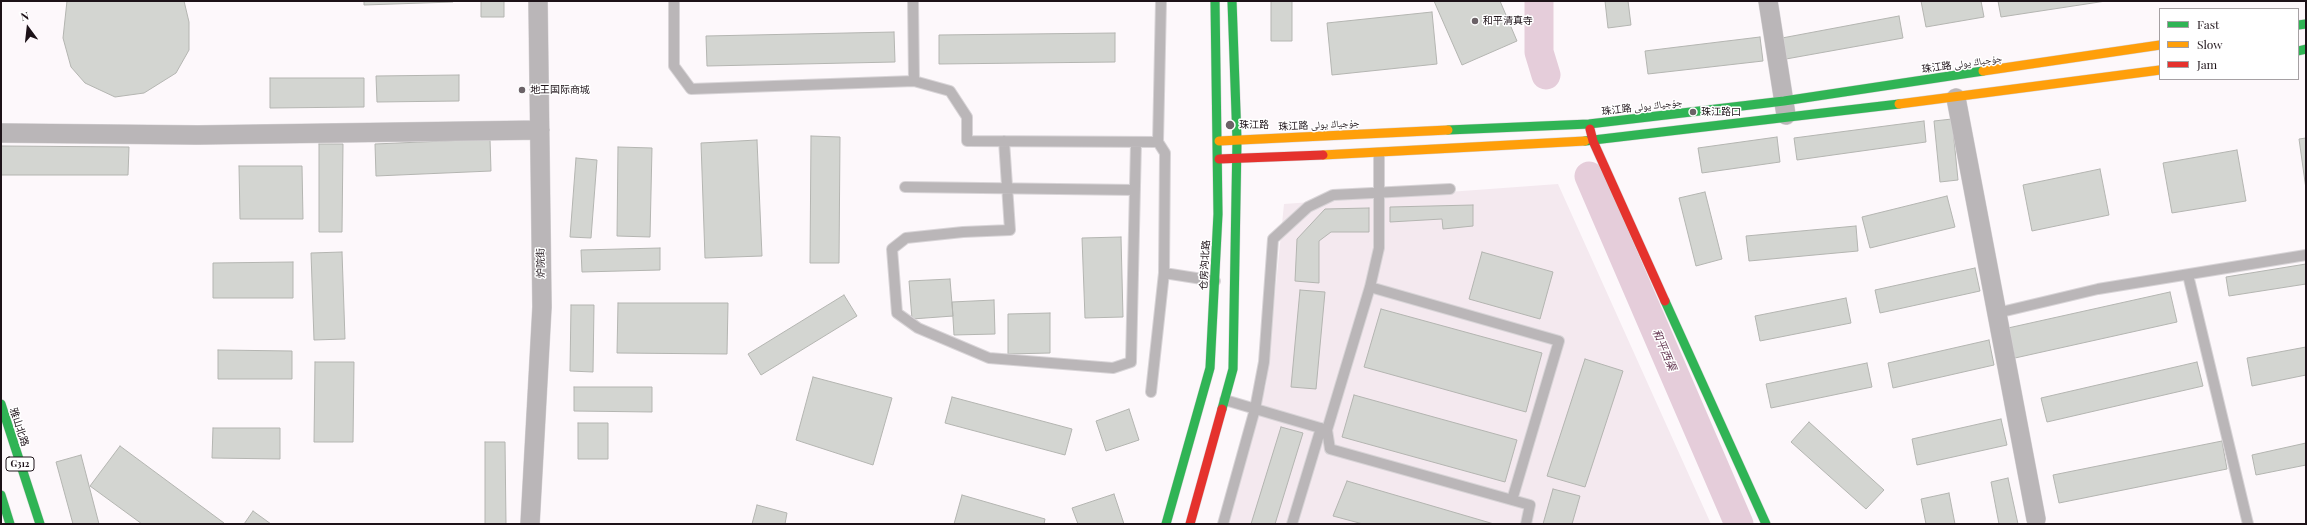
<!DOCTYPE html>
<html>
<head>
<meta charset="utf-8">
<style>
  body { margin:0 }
  #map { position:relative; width:2307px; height:525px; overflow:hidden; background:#fdf8fb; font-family:"Playfair Display",serif }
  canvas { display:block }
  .frame { position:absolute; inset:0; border:2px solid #1d1218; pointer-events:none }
  .legend { position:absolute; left:2159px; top:8px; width:140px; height:72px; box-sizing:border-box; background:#fff; border:1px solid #a5a0a3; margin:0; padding:5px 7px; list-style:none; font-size:12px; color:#1d1218 }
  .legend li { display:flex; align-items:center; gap:8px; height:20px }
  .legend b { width:20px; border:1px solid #a5a0a3 }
  .north { position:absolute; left:8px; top:8px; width:40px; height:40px; -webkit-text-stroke:3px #fff; paint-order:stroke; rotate:345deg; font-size:11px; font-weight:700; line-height:16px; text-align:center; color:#1d1218 }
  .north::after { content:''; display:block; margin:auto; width:14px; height:18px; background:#1d1218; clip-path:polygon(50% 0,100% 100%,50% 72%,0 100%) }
</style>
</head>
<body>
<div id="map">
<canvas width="2307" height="525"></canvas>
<div class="frame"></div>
<ul class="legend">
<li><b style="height:5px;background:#30b455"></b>Fast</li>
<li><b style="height:5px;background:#ff9f0a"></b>Slow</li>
<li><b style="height:5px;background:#e5322d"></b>Jam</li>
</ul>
<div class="north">N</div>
</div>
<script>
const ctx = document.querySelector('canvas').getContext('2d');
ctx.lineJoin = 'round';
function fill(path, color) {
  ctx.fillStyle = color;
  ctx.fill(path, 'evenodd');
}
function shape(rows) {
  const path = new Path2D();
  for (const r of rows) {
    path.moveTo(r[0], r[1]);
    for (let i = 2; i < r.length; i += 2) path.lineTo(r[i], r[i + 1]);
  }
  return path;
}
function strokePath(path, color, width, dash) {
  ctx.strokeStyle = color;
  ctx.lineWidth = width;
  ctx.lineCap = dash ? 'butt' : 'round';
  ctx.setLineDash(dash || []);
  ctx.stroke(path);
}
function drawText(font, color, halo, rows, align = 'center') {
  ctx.font = font + ' "Playfair Display","Noto Naskh Arabic","Noto Sans SC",serif';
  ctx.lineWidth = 3;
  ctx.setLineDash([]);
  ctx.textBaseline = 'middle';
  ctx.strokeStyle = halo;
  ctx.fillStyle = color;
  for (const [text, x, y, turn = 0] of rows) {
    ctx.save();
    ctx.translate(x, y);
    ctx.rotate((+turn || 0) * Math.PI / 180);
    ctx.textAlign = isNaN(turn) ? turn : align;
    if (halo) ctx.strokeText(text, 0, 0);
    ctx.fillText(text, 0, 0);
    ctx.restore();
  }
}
fill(shape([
  [1558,184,1711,524,1222,524,1266,385,1284,204]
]), '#f4e9ef');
strokePath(shape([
  [1539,1,1539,52,1546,75],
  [1589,176,1739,524]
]), '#e5cdda', 29);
const building = shape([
  [67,1,184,1,189,22,189,50,176,73,144,93,115,97,85,83,71,67,63,38,67,1],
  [364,1,453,1,453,2,364,5,364,1],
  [481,1,504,1,504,17,481,17,481,1],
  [1271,1,1292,1,1292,41,1271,41,1271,1],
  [1434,1,1500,1,1517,41,1462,65,1434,1],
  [1605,1,1628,1,1631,25,1608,28,1605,1],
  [1921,1,1981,1,1984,17,1926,27,1921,1],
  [1998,1,2106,1,2001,17,1998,1],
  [1432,12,1437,64,1332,75,1327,23,1432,12],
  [1899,16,1903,38,1786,59,1782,38,1899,16],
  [894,32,895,62,707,66,706,36,894,32],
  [1115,33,1115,62,939,64,939,35,1115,33],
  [1760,37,1763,61,1648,74,1645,51,1760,37],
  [459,75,459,101,377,102,376,76,459,75],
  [270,78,364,78,364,107,270,108,270,78],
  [1952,119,1958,180,1940,182,1934,121,1952,119],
  [1924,121,1926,142,1797,160,1794,138,1924,121],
  [811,136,840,137,839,263,810,263,811,136],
  [1777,137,1780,162,1702,173,1698,148,1777,137],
  [2306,138,2306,189,2299,139,2306,138],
  [490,139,491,171,376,176,375,144,490,139],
  [757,140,762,256,705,258,701,143,757,140],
  [319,144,343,144,342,232,319,232,319,144],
  [1,146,129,147,128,175,1,175,1,146],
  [618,147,652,148,650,237,617,236,618,147],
  [2237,150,2246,201,2172,213,2163,163,2237,150],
  [576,158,597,160,591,238,570,237,576,158],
  [239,166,302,166,303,219,240,219,239,166],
  [2100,169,2109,215,2032,231,2023,185,2100,169],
  [1705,192,1722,259,1696,266,1679,198,1705,192],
  [1947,196,1955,227,1870,248,1862,217,1947,196],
  [1473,205,1473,226,1443,229,1442,219,1390,222,1390,207,1473,205],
  [1369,208,1369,232,1331,232,1319,241,1319,283,1295,281,1297,239,1325,209,1369,208],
  [1856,226,1858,251,1749,261,1746,236,1856,226],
  [1121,237,1123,317,1085,318,1082,238,1121,237],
  [660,248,660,270,582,272,581,250,660,248],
  [342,252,345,339,314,340,311,253,342,252],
  [1482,252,1553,272,1540,319,1469,299,1482,252],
  [293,262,293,298,213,298,213,263,293,262],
  [2306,264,2306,284,2229,296,2226,277,2306,264],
  [1975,268,1980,291,1880,313,1875,290,1975,268],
  [950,279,953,316,912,319,909,281,950,279],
  [1300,290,1325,292,1316,389,1291,387,1300,290],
  [2170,292,2177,322,2015,358,2008,328,2170,292],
  [844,295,857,316,761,375,748,354,844,295],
  [1846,298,1851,323,1760,341,1755,316,1846,298],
  [994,300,995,334,954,335,952,302,994,300],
  [618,303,728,303,727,354,617,353,618,303],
  [571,305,594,305,593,372,570,371,571,305],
  [1381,309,1542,353,1526,412,1364,367,1381,309],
  [1050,313,1050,353,1008,354,1008,314,1050,313],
  [1989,340,1994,365,1893,388,1888,363,1989,340],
  [2306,347,2306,375,2252,386,2247,358,2306,347],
  [218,350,292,351,292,379,218,379,218,350],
  [1585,359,1623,371,1585,487,1547,476,1585,359],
  [315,362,354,362,353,442,314,442,315,362],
  [2197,362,2203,386,2047,422,2041,398,2197,362],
  [1867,363,1872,387,1771,408,1766,384,1867,363],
  [813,377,892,398,873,465,796,440,813,377],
  [574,387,652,387,652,412,574,411,574,387],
  [1354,395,1517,440,1505,482,1342,437,1354,395],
  [952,397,1072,429,1065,455,945,423,952,397],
  [1129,409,1139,440,1106,451,1096,421,1129,409],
  [2001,419,2007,445,1917,465,1912,439,2001,419],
  [1809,422,1884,490,1866,509,1791,442,1809,422],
  [578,423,608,423,608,459,578,459,578,423],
  [1281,427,1303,433,1275,524,1251,524,1281,427],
  [213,428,280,428,280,459,212,458,213,428],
  [2222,441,2227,469,2059,503,2053,475,2222,441],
  [485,442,505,442,506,524,485,524,485,442],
  [2306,443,2306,465,2256,475,2252,455,2306,443],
  [120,446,224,523,223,524,142,524,90,486,120,446],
  [81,455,99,524,73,524,56,462,81,455],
  [2008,478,2018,524,1999,524,1991,482,2008,478],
  [1347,481,1494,524,1363,524,1333,516,1347,481],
  [1553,489,1580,496,1572,524,1543,524,1553,489],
  [1949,493,1955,524,1926,524,1921,499,1949,493],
  [1114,494,1124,524,1078,524,1072,508,1114,494],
  [962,495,1045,519,1044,524,954,524,962,495],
  [757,505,787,513,785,524,752,524,757,505],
  [253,511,271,524,244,524,253,511]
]);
fill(building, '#d3d5d1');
strokePath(building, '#b4b5b1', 1);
const lane = shape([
  [674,1,674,66,691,89,914,81,913,1],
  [914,81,950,91,967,117,967,141,1158,142,1165,153,1164,273,1151,392],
  [1004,141,1010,230,963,232,906,238,892,249,897,313,918,328,989,358,1113,368,1131,362,1136,142],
  [1158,142,1161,1],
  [905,187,1135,190],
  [1164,273,1215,281],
  [2188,275,2248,524],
  [1370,287,1559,341,1512,500],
  [1997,313,2098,289,2306,255],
  [1225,400,1327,430,1370,287,1379,248,1379,153],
  [1327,430,1330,449,1530,505,1526,524],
  [1223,524,1255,409,1264,362,1273,239,1308,207,1333,195,1450,189],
  [1292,524,1321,428]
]);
const street = shape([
  [1768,1,1786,115],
  [1956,98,2036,519],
  [1,133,198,135,540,130],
  [530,524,542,307,538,1]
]);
const fast = shape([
  [2298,25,2306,24],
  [2298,51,2306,49],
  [1448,130,1589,124,1784,101,1983,71],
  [1585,141,1899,104],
  [1665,301,1766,524],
  [1,404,40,524],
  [1222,409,1233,369,1237,140,1232,1],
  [1,495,10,524],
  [1166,524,1210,368,1218,214,1215,1]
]);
const slow = shape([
  [1983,71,2160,45],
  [1899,104,2160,70],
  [1219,141,1448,130],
  [1323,155,1585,141]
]);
const jam = shape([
  [1590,129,1593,141,1665,301],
  [1219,159,1323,155],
  [1190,524,1222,409]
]);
strokePath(lane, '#d8d4d7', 12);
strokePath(street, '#d8d4d7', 20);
strokePath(fast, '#d8d4d7', 10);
strokePath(slow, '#d8d4d7', 10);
strokePath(jam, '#d8d4d7', 10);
strokePath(lane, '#bab6b8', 10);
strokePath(street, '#bab6b8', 19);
strokePath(fast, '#30b455', 9);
strokePath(slow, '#ff9f0a', 9);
strokePath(jam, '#e5322d', 9);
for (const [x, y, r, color] of [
  [1475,21,4,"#6b6267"],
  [522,90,4,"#6b6267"],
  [1693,112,4,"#6b6267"],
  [1230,125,5,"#6b6267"]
]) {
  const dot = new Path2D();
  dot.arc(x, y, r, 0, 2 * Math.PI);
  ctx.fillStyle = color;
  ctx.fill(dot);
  strokePath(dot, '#fff', 1.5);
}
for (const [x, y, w] of [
  [20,464,28]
]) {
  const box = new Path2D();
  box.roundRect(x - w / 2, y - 7, w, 14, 3);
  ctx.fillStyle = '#fff';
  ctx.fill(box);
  strokePath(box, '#1d1218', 1);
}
drawText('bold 9px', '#1d1218', null, [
  ["G312",20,464]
]);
drawText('10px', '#1d1218', '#fff', [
  ["和平清真寺",1483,21],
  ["地王国际商城",530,90],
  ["珠江路口",1701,112],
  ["珠江路",1239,125]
], 'left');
drawText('10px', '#1d1218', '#fff', [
  ["珠江路 جۇجياڭ يولى",1962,64,-8],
  ["珠江路 جۇجياڭ يولى",1642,107,-7],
  ["珠江路 جۇجياڭ يولى",1319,125,-3],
  ["炉院街",541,263,-91],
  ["仓房沟北路",1205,265,-87],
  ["雅山北路",19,427,72]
]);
drawText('italic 11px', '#673a55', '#fff', [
  ["和平西渠",1664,350,67]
]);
</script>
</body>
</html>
